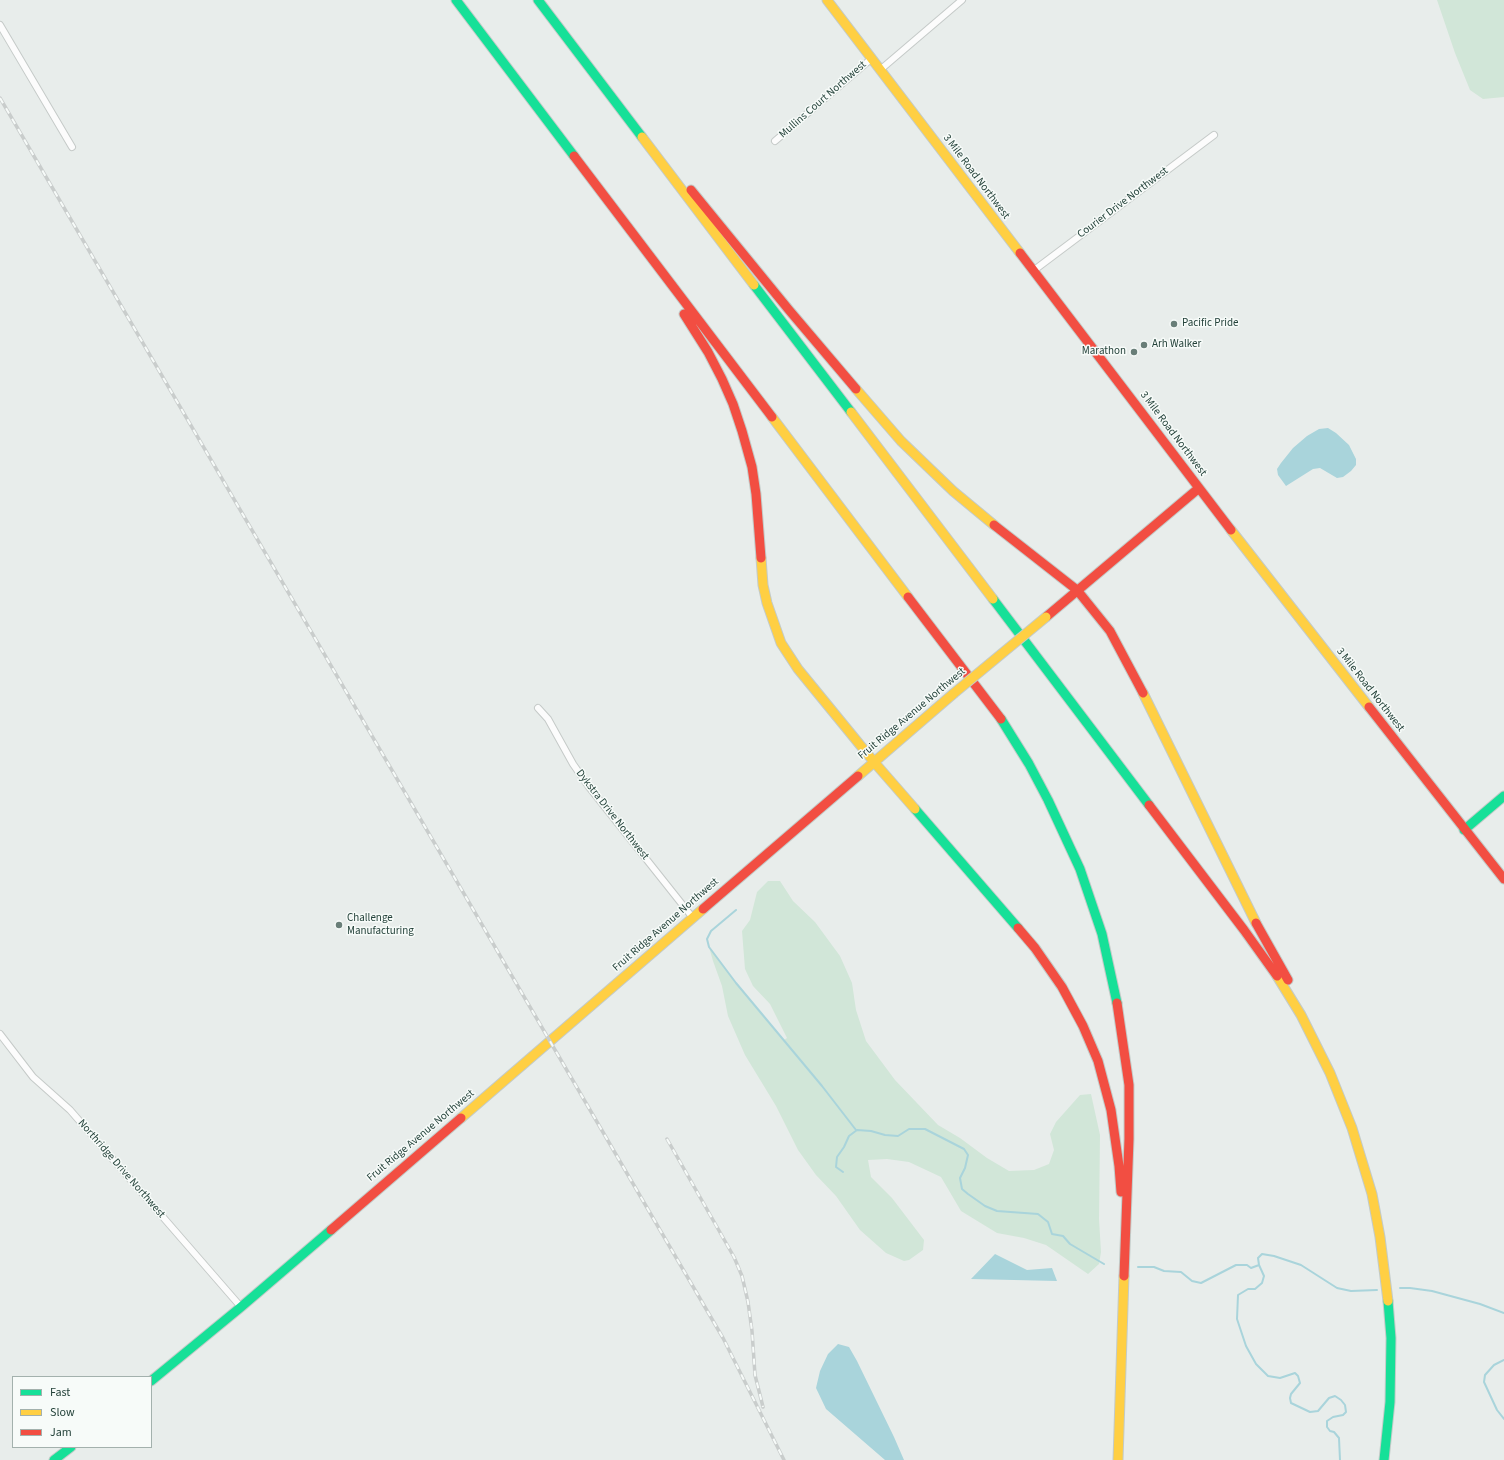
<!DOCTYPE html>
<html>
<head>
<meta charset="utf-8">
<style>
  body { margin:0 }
  #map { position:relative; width:1504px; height:1460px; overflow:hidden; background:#e8edeb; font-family:"Source Sans 3",sans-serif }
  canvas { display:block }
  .legend { position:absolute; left:12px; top:1376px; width:140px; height:72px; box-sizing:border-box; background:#f7fbf9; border:1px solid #a3b1ad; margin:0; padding:5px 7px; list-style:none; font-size:12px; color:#24423a }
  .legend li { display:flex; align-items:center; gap:8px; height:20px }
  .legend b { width:20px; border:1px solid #a3b1ad }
</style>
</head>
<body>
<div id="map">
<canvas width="1504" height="1460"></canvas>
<ul class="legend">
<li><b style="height:5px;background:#16e098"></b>Fast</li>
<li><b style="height:5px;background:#ffcf43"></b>Slow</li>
<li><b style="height:5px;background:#f24e42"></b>Jam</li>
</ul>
</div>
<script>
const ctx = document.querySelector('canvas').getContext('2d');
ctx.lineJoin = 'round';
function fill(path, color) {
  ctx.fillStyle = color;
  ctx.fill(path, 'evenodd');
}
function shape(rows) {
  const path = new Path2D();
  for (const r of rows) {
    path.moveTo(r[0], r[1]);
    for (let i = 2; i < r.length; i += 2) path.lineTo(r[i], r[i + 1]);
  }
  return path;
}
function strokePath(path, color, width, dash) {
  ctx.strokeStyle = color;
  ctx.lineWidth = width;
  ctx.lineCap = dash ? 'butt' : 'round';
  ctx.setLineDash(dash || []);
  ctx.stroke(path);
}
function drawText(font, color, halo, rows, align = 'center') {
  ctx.font = font + ' "Source Sans 3",sans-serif';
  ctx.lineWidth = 3;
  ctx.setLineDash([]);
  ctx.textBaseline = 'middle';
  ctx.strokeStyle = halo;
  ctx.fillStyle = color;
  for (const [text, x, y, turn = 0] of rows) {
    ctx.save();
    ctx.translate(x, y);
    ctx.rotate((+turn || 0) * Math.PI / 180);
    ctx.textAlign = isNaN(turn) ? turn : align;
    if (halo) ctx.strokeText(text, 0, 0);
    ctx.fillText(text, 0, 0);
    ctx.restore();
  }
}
fill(shape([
  [1437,0,1504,0,1504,97,1483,99,1470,90,1455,53],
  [768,881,780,881,793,901,815,922,840,956,852,983,856,1010,866,1041,895,1080,938,1125,960,1138,987,1158,1009,1171,1034,1170,1049,1164,1054,1150,1050,1134,1056,1122,1080,1095,1091,1094,1100,1135,1099,1219,1101,1252,1099,1264,1088,1274,1046,1245,1024,1238,997,1233,961,1211,941,1177,909,1162,887,1159,868,1160,871,1177,892,1198,924,1240,923,1250,909,1260,904,1261,886,1253,860,1230,836,1196,816,1175,798,1150,776,1106,745,1055,728,1016,722,986,713,961,709,947,736,983,784,1040,787,1038,770,1004,753,986,745,969,742,931,750,920,757,892]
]), '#d1e6d8');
fill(shape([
  [1328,428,1336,433,1349,445,1356,459,1356,465,1351,471,1343,477,1337,478,1320,468,1313,469,1286,486,1278,475,1277,469,1281,463,1293,448,1307,436,1319,429],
  [995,1254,1027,1270,1052,1268,1057,1281,971,1279],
  [838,1344,849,1347,857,1361,894,1437,904,1460,885,1460,826,1409,816,1388,820,1371,828,1354]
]), '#a9d4db');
strokePath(shape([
  [736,910,711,931,707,939,709,947,736,983,822,1086,856,1130],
  [843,1172,836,1167,837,1157,844,1147,849,1136,857,1130,871,1131,885,1135,898,1136,909,1129,925,1129,964,1149,968,1155,965,1168,960,1178,962,1189,968,1194,985,1206,997,1211,1038,1214,1048,1222,1052,1234,1063,1236,1070,1244,1104,1264],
  [1138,1267,1154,1267,1164,1271,1181,1272,1192,1281,1201,1283,1236,1265,1247,1265,1251,1268,1259,1265],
  [1400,1288,1410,1288,1432,1291,1480,1304,1504,1313],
  [1504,1360,1494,1365,1485,1375,1484,1382,1497,1410,1504,1419],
  [1340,1460,1339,1438,1334,1432,1330,1431,1327,1427,1327,1421,1333,1417,1343,1415,1346,1412,1345,1405,1341,1400,1335,1396,1329,1398,1318,1411,1310,1412,1291,1403,1290,1398,1291,1394,1300,1383,1298,1376,1295,1373,1280,1378,1268,1376,1256,1364,1246,1346,1237,1319,1238,1295,1248,1289,1255,1289,1262,1283,1264,1276,1259,1265,1258,1258,1262,1254,1274,1256,1301,1265,1337,1288,1351,1291,1377,1290]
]), '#a9d4db', 2);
const street = shape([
  [0,25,72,147],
  [880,70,962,0],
  [775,141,871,59],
  [1033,271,1214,135],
  [538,708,548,719,573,764,589,787,693,918],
  [0,1034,33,1077,70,1110,241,1307]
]);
const fast = shape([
  [456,0,574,156],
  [538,0,642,137],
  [754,285,851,412],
  [993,599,1149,805],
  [1001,719,1029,764,1048,800,1080,869,1102,934,1117,1003],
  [915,809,1018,928],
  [1464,830,1504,796],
  [151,1381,241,1307,331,1230],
  [54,1460,71,1447],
  [1384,1460,1390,1402,1391,1338,1388,1301]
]);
const slow = shape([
  [827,0,1020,253],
  [642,137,754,285],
  [856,389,901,441,953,491,994,525],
  [851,412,993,599],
  [772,417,908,597],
  [1231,530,1369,707],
  [761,558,763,585,767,603,781,643,798,669,874,762,915,809],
  [1143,693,1256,923],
  [858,776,953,694],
  [1277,976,1301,1015,1330,1073,1352,1128,1372,1194,1380,1237,1388,1301],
  [461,1118,703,909],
  [1118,1460,1124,1276]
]);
const jam = shape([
  [574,156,772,417],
  [691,190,789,310,856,389],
  [1020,253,1231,530],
  [684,314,708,352,722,379,733,404,742,431,752,467,756,494,761,558],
  [994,525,1077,590,1110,631,1143,693],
  [908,597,1001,719],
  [1046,617,1199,488],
  [1369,707,1504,879],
  [1149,805,1244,930,1277,976],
  [703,909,858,776],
  [1256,923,1288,980],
  [1018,928,1035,948,1062,987,1083,1026,1098,1061,1111,1110,1119,1166,1121,1192],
  [1117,1003,1129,1085,1129,1139,1124,1276],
  [331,1230,461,1118]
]);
strokePath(street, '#c5cac8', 8);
strokePath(fast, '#c3cbc8', 11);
strokePath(slow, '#c3cbc8', 11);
strokePath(jam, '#c3cbc8', 11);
strokePath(street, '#fcfcfc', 6);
strokePath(fast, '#16e098', 9);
strokePath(slow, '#ffcf43', 9);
strokePath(jam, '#f24e42', 9);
const rail = shape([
  [0,98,723,1338,784,1460],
  [667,1139,734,1257,742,1276,748,1302,752,1331,755,1375,763,1407]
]);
strokePath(rail, '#c9cdcc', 3.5);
strokePath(rail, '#f7fbf9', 2, [6]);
const slowBridge = shape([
  [953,694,1046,617]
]);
strokePath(slowBridge, '#c3cbc8', 11, []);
strokePath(slowBridge, '#ffcf43', 9);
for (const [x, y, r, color] of [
  [1174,324,4,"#697e78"],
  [1144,345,4,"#697e78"],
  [1134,352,4,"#697e78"],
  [339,925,4,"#697e78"]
]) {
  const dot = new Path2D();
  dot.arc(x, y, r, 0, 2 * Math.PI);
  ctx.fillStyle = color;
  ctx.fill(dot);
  strokePath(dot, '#f7fbf9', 1.5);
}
drawText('11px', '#24423a', '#f7fbf9', [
  ["Mullins Court Northwest",823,100,-41],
  ["3 Mile Road Northwest",976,177,53],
  ["Courier Drive Northwest",1123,203,-37],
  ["3 Mile Road Northwest",1173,434,53],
  ["3 Mile Road Northwest",1370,690,52],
  ["Fruit Ridge Avenue Northwest",912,714,-40],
  ["Dykstra Drive Northwest",612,815,52],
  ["Fruit Ridge Avenue Northwest",666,925,-41],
  ["Fruit Ridge Avenue Northwest",421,1136,-40],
  ["Northridge Drive Northwest",121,1169,49]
]);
drawText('11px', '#24423a', '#f7fbf9', [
  ["Pacific Pride",1182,324],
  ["Arh Walker",1152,345],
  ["Marathon",1126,352,"right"],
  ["Challenge",347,919],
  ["Manufacturing",347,932]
], 'left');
</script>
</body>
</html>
